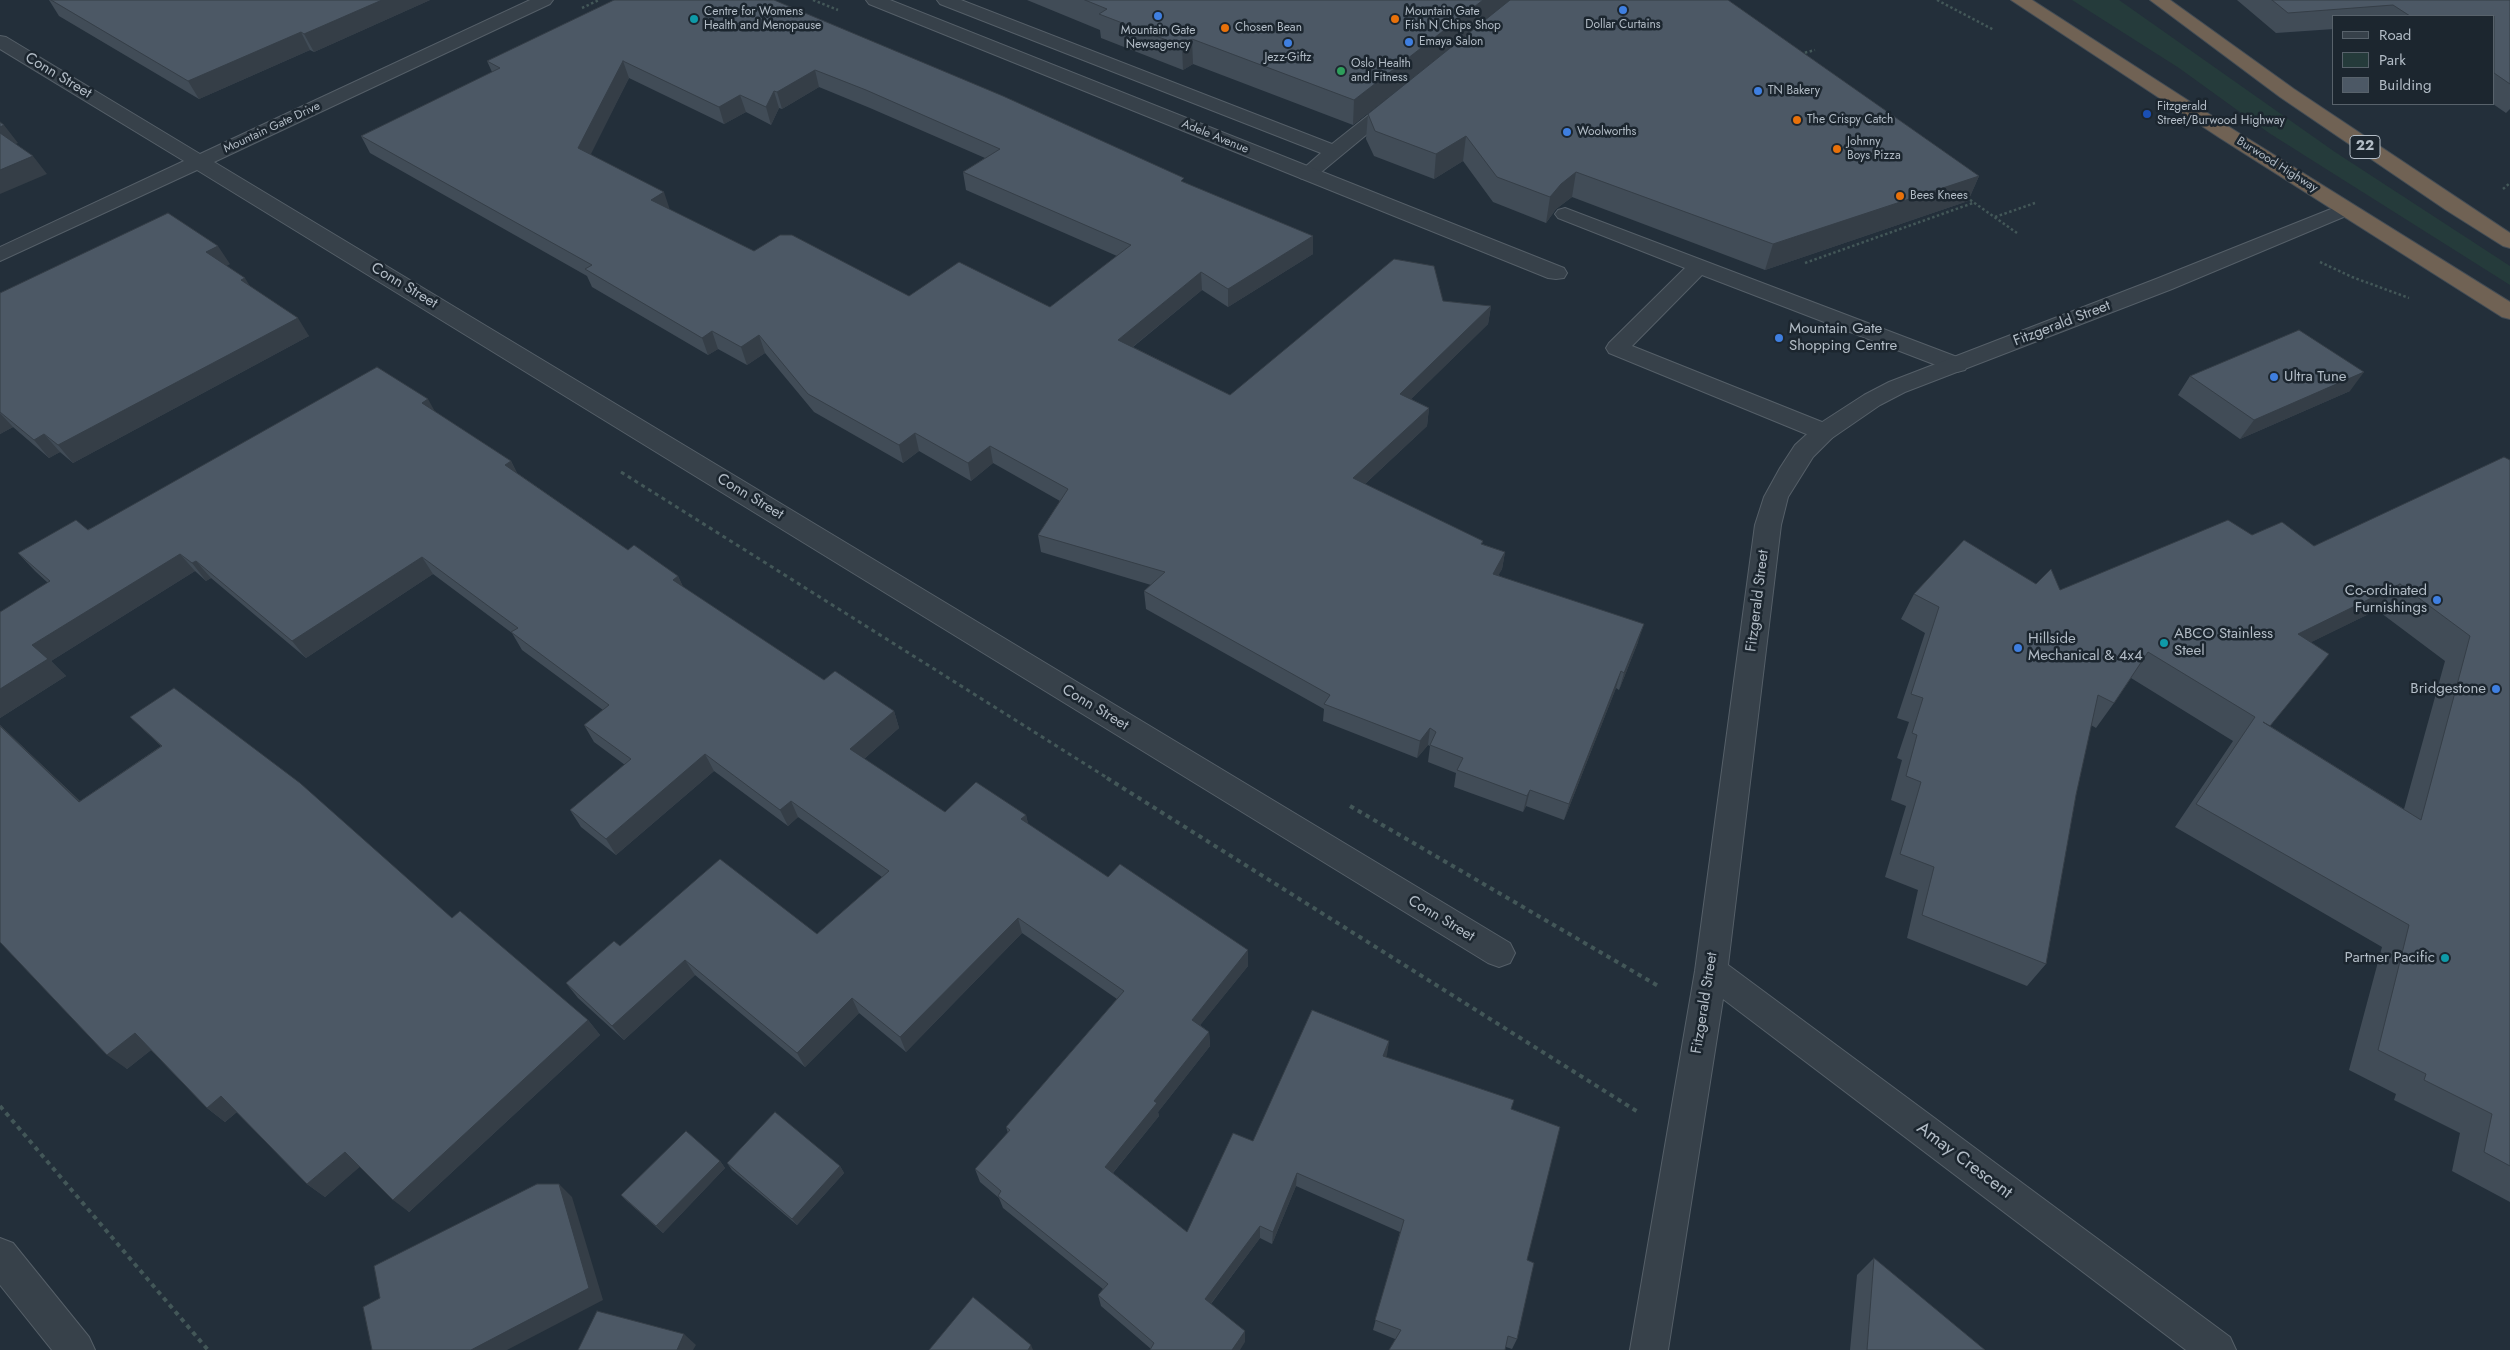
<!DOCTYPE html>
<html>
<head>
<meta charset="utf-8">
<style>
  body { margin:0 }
  #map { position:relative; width:2510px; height:1350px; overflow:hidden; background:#232f3a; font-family:Jost,sans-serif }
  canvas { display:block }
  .legend { position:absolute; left:2332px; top:15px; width:162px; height:90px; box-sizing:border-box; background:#1c262f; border:1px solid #58626b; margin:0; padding:6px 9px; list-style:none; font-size:15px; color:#b2bcc6 }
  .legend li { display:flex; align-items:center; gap:10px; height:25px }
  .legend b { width:25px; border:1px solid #58626b }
</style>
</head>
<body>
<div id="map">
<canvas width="2510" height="1350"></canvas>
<ul class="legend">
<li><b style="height:6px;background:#37414a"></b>Road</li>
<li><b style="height:14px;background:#253b3b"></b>Park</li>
<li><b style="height:14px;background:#4c5865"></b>Building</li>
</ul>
</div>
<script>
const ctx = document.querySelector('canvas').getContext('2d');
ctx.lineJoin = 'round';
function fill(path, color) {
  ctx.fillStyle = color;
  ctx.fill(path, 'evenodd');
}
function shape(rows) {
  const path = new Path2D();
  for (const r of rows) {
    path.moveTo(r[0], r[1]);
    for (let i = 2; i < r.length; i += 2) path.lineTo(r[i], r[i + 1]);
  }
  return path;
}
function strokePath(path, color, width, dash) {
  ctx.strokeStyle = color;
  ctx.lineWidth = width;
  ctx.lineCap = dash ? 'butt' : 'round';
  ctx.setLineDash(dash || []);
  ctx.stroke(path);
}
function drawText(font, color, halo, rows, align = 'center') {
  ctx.font = font + ' Jost,sans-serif';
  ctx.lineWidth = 5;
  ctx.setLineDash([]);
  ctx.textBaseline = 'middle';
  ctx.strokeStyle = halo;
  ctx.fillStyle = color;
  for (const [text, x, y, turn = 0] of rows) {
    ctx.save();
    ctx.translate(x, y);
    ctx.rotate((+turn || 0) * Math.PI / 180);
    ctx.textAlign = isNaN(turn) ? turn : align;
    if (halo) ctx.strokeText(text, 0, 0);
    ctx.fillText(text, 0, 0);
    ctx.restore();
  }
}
fill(shape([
  [2072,0,2119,0,2335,152,2510,266,2510,285,2269,133,2179,68]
]), '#253b3b');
const lane = shape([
  [937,0,961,0,1332,144,1390,98,1397,96,1404,98,1406,102,1314,178,1307,180,1300,178,1297,174,1321,153,940,4,937,0],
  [1565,208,1965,360,1968,365,1965,370,1957,372,1949,370,1702,275,1632,346,1832,426,1836,432,1832,438,1824,440,1816,438,1609,353,1606,348,1609,343,1685,268,1558,218,1555,214,1558,210,1565,208]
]);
const street = shape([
  [530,0,553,0,550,4,214,162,1510,943,1515,953,1510,963,1499,967,1488,963,197,170,0,261,0,247,184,161,0,49,0,36,6,37,200,154,530,0],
  [866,0,890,0,1564,268,1567,273,1564,278,1556,279,1548,278,869,4,866,0],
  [2346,203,2353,205,2356,209,2353,213,2172,289,1905,392,1880,405,1832,438,1813,457,1788,497,1781,525,1728,965,2230,1337,2236,1350,2186,1350,1723,999,1668,1350,1630,1350,1695,971,1755,525,1764,497,1780,468,1795,445,1816,426,1864,395,1889,382,2156,279,2346,203],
  [0,1238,13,1243,89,1337,95,1350,52,1350,0,1285,0,1238]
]);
const highway = shape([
  [2011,0,2032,0,2234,130,2510,302,2510,319,2502,317,2220,138,2011,0],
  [2150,0,2170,0,2294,89,2510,233,2510,248,2503,246,2446,210,2280,97,2150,0]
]);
strokePath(lane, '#555f68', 2);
strokePath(street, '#555f68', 2);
strokePath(highway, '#424c55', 2);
strokePath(shape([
  [813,0,838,10],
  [1937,0,1994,30],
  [582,8,599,0],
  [1800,54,1815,50],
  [2503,189,2510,183],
  [1966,197,2017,233],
  [1995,217,2035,203],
  [2320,262,2352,277,2409,298],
  [1805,263,1973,203]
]), '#435758', 2.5, [2.5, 2.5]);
strokePath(shape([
  [621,472,1109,779]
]), '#435758', 3, [4, 4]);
strokePath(shape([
  [1107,778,1638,1112],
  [1350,806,1660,987],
  [0,1106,208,1350]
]), '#435758', 4, [4.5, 4.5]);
fill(lane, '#37414a');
fill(street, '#37414a');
fill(highway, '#706254');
fill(shape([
  [49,0,430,0,314,52,310,50,199,99,59,16],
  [614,0,1184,183,1313,236,1313,254,1228,307,1202,290,1133,347,1230,395,1443,301,1491,306,1488,324,1411,399,1429,408,1427,426,1365,484,1483,541,1482,544,1505,552,1502,569,1498,575,1638,642,1619,690,1616,688,1564,820,1526,806,1523,812,1454,787,1456,773,1428,762,1430,746,1428,745,1417,758,1323,721,1324,709,1146,609,1144,591,1151,585,1041,552,1038,535,1060,501,993,463,971,481,919,451,903,463,814,412,765,353,747,365,718,349,708,355,592,287,587,276,370,153,361,136,492,72,487,61],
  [629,78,724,124,746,112,771,125,779,108,782,109,819,87,870,108,985,158,963,172,966,190,1117,256,1050,307,909,296,754,251,670,210,590,154],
  [1027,0,1728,0,1979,176,1968,201,1765,270,1572,197,1556,209,1546,223,1493,202,1463,161,1434,179,1374,156,1366,139,1368,114,1440,56,1353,125,1193,64,1183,70,1101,38,1100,30],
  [2237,0,2510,0,2510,109,2506,113,2493,104,2494,16,2334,16,2334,29,2276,33],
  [230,264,226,266,309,336,73,463,60,452,49,458,13,427,0,434,0,293],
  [2190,376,2350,391,2240,439,2178,395],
  [434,411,511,461,517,473,628,550,678,576,683,587,824,680,894,711,899,728,864,759,945,812,1026,815,1028,824,1108,877,1248,966,1200,1025,1209,1032,1210,1046,1158,1112,1159,1116,1113,1173,1187,1232,1253,1141,1389,1041,1386,1057,1511,1109,1527,1260,1517,1339,1512,1349,1506,1347,1395,1339,1373,1330,1400,1232,1296,1186,1272,1244,1260,1238,1211,1304,1245,1342,1151,1349,1101,1306,1098,1295,1103,1289,1003,1208,999,1198,980,1182,975,1169,1008,1133,1006,1127,1117,999,1022,933,906,1052,859,1013,805,1067,695,975,624,1040,578,998,566,983,620,946,817,934,882,877,798,817,788,826,714,771,616,855,581,827,570,810,625,765,594,742,584,725,603,710,522,650,512,633,433,574,306,658,211,578,206,581,195,571,51,661,66,676,0,718,0,612,48,583,35,571,18,553],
  [2510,460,2510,1202,2452,1171,2460,1133,2394,1100,2396,1094,2349,1070,2382,947,2175,827,2233,741,2131,678,2114,703,2096,728,2091,725,2076,795,2046,964,2027,986,1907,938,1918,890,1885,877,1906,806,1891,800,1902,760,1897,758,1909,722,1897,718,1925,633,1901,619,1914,594,2036,584,2060,590,2252,535,2314,546],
  [2377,610,2445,661,2404,809,2270,726,2311,642],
  [130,717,452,918,588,1020,600,1035,409,1212,360,1166,325,1197,307,1184,237,1112,225,1122,207,1108,151,1050,127,1069,0,942,0,725,80,801,161,746],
  [720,1161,725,1168,663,1233,628,1202,621,1195],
  [727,1163,840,1166,844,1173,797,1225,732,1170],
  [1874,1258,1985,1350,1850,1350,1857,1275]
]), '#414c57');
fill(shape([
  [382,0,430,0,314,52,304,34],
  [1483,0,1511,0,1353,125,1354,100],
  [301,32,310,50,199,99,188,81],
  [1192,39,1193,64,1183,70,1182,46],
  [623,61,629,78,585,166,578,148],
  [815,70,819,87,782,109,777,92],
  [774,91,779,108,771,125,766,107],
  [740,95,746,112,724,124,719,107],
  [4,125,18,143,8,148,0,137,0,127],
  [1466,136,1463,161,1434,179,1436,154],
  [33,156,47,174,0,194,0,170],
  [1576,172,1572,197,1556,209,1546,223,1550,197,1561,184],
  [1979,176,1968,201,1765,270,1773,244],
  [664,192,670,210,651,200],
  [1313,236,1313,254,1228,307,1228,289],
  [218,246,230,264,217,270,206,252],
  [1201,272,1202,290,1120,357,1118,340],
  [245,278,256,296,241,280],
  [1491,306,1488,324,1398,412,1400,394],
  [298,318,309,336,73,463,58,445],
  [712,331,718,349,708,355,702,338],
  [759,335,765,353,747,365,741,347],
  [2364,372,2350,391,2240,439,2254,420],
  [428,399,438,417,422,403],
  [1429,408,1427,426,1352,496,1353,478],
  [0,413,13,427,0,434],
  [915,433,919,451,903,463,899,445],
  [44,434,60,452,49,458,34,440],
  [990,446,993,463,971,481,968,463],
  [511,461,520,479,505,465],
  [1505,552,1502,569,1490,591,1493,574],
  [180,554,195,571,51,661,66,676,0,718,0,689,32,645],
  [422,557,433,574,306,658,292,641],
  [196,561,211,578,206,581,192,563],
  [678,576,686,593,673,580],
  [2400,584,2377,610,2277,659,2298,634],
  [1644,624,1638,642,1619,690,1624,673],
  [1621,671,1616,688,1564,820,1569,804],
  [894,711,899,728,856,766,850,749],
  [0,725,97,818,79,802,0,726],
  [1430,728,1428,745,1417,758,1420,741],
  [705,754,714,771,616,855,606,839],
  [1530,790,1526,806,1523,812,1527,796],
  [791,801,798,817,788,826,780,810],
  [1026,815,1030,831,1021,819],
  [1018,918,1022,933,906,1052,900,1037],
  [1248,950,1248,966,1193,1034,1192,1020],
  [685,960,695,975,624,1040,612,1026],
  [852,998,859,1013,805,1067,797,1053],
  [588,1020,600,1035,409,1212,393,1200],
  [1209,1032,1210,1046,1158,1112,1159,1116,1107,1180,1105,1167,1154,1101],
  [135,1033,155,1047,127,1069,107,1055],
  [1389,1041,1387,1055,1381,1070,1383,1056],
  [221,1096,239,1110,225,1122,207,1108],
  [345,1152,362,1165,325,1197,307,1184],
  [720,1161,725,1168,663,1233,656,1226],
  [840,1166,844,1173,797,1225,792,1219],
  [1297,1173,1296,1186,1272,1244,1273,1232],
  [559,1184,572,1197,603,1300,507,1350,471,1350],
  [1260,1226,1260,1238,1206,1310,1205,1299],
  [1245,1331,1245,1342,1240,1350,1232,1350],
  [684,1334,696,1345,693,1350,677,1350],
  [1031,1345,1033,1350,1028,1350]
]), '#353e47');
const building = shape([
  [51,0,382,0,304,34,301,32,188,81,51,0],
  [614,0,774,0,1003,96,1184,178,1181,181,1313,236,1228,289,1201,272,1118,340,1230,395,1394,259,1434,266,1443,301,1491,306,1400,394,1429,408,1353,478,1483,541,1481,544,1505,552,1493,574,1644,624,1624,673,1621,671,1569,804,1530,790,1527,796,1457,770,1463,758,1430,745,1436,732,1430,728,1420,741,1324,704,1330,695,1144,591,1165,572,1038,535,1068,489,990,446,968,463,915,433,899,445,808,394,759,335,741,347,712,331,702,338,585,269,592,265,361,136,500,68,487,61,614,0],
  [623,61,719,107,740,95,766,107,774,91,777,92,815,70,866,90,1000,149,963,172,1131,245,1050,307,959,262,909,296,792,235,780,235,754,251,651,200,664,192,578,148,623,61],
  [1085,0,1483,0,1354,100,1192,39,1182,46,1099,14,1107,9,1085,0],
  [1510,0,1728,0,1979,176,1773,244,1576,172,1561,184,1550,197,1497,177,1466,136,1436,154,1375,131,1368,114,1510,0],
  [2272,0,2510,0,2510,84,2494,73,2494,16,2410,16,2393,5,2288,13,2272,0],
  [0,122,4,125,0,127,0,122],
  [0,133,33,156,0,170,0,133],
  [168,213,218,246,206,252,245,278,241,280,298,318,58,445,44,434,34,440,0,412,0,293,168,213],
  [2299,330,2364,372,2254,420,2190,376,2299,330],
  [377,367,428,399,422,403,511,461,505,465,628,550,634,545,678,576,673,580,824,680,835,671,894,711,850,749,945,812,976,782,1026,815,1021,819,1108,877,1120,864,1248,950,1192,1020,1209,1032,1154,1101,1157,1103,1105,1167,1187,1232,1233,1133,1253,1141,1312,1010,1389,1041,1383,1056,1514,1100,1511,1109,1560,1127,1527,1260,1534,1263,1517,1339,1508,1336,1505,1350,1389,1350,1401,1330,1375,1320,1404,1220,1297,1173,1273,1232,1260,1226,1205,1299,1245,1331,1232,1350,1150,1350,1154,1343,1098,1295,1108,1284,998,1196,1001,1191,975,1169,1010,1130,1006,1127,1124,991,1018,918,900,1037,852,998,797,1053,685,960,612,1026,566,983,614,941,620,946,720,859,817,934,889,871,791,801,780,810,705,754,606,839,570,810,631,759,584,725,609,705,511,632,518,628,422,557,292,641,196,561,192,563,180,554,32,645,48,659,0,689,0,612,50,581,18,553,76,520,88,530,377,367],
  [2504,457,2510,460,2510,1166,2484,1152,2492,1114,2424,1080,2426,1074,2378,1050,2409,925,2196,804,2255,717,2148,652,2114,703,2098,695,2076,795,2046,964,1922,915,1934,867,1900,854,1921,782,1906,776,1917,735,1912,733,1923,698,1911,694,1939,607,1914,594,1964,540,2036,584,2051,569,2060,590,2228,520,2252,535,2282,522,2314,546,2504,457],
  [2400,584,2470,636,2421,820,2263,722,2270,726,2329,654,2298,634,2400,584],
  [174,688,300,783,452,918,460,911,588,1020,393,1200,345,1152,307,1184,221,1096,207,1108,135,1033,107,1055,0,942,0,726,79,802,162,746,130,717,174,688],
  [775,1112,840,1166,792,1219,727,1163,775,1112],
  [686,1131,720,1161,656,1226,621,1195,686,1131],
  [537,1184,559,1184,589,1288,471,1350,372,1350,363,1307,380,1298,374,1266,537,1184],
  [1874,1258,1985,1350,1867,1350,1874,1258],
  [973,1297,1031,1345,1028,1350,929,1350,973,1297],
  [597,1311,684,1334,677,1350,578,1350,597,1311]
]);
fill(building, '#4c5865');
strokePath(building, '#353e47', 1);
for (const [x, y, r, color] of [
  [1623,10,5,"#3f7fe0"],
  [1158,16,5,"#3f7fe0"],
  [694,19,5,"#0f9aa8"],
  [1395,19,5,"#e8710a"],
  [1225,28,5,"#e8710a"],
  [1409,42,5,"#3f7fe0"],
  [1288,43,5,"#3f7fe0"],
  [1341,71,5,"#2e9e5b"],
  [1758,91,5,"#3f7fe0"],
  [2147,114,5,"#1a4fb4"],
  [1797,120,5,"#e8710a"],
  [1567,132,5,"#3f7fe0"],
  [1837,149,5,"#e8710a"],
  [1900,196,5,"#e8710a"],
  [1779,338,5,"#3f7fe0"],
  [2274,377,5,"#3f7fe0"],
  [2437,600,5,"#3f7fe0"],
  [2164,643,5,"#0f9aa8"],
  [2018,648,5,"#3f7fe0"],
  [2496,689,5,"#3f7fe0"],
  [2445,958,5,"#0f9aa8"]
]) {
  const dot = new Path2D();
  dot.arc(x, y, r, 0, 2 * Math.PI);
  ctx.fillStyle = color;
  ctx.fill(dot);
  strokePath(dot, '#1c262f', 2);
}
drawText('12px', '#b2bcc6', '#1c262f', [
  ["Centre for Womens",704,12],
  ["Health and Menopause",704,26],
  ["Mountain Gate",1405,12],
  ["Fish N Chips Shop",1405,26],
  ["Dollar Curtains",1623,25,"center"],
  ["Chosen Bean",1235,28],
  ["Mountain Gate",1158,31,"center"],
  ["Newsagency",1158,45,"center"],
  ["Emaya Salon",1419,42],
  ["Jezz-Giftz",1288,58,"center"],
  ["Oslo Health",1351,64],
  ["and Fitness",1351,78],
  ["TN Bakery",1768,91],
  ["Fitzgerald",2157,107],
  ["Street/Burwood Highway",2157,121],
  ["The Crispy Catch",1807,120],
  ["Woolworths",1577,132],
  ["Johnny",1847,142],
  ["Boys Pizza",1847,156],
  ["Bees Knees",1910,196]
], 'left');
drawText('12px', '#b2bcc6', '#1c262f', [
  ["Mountain Gate Drive",272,128,-25],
  ["Adele Avenue",1215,137,22],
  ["Burwood Highway",2277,165,32]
]);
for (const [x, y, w] of [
  [2365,147,30]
]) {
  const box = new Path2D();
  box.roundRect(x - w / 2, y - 11.5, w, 23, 4);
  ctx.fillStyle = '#1c262f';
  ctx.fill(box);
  strokePath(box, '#b2bcc6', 1);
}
drawText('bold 14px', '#b2bcc6', null, [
  ["22",2365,147]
]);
drawText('15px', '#b2bcc6', '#1c262f', [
  ["Conn Street",58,76,31],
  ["Conn Street",404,286,31],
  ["Fitzgerald Street",2062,324,-21],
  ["Conn Street",750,497,31],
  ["Fitzgerald Street",1758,601,-83],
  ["Conn Street",1095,708,31],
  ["Conn Street",1441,919,31],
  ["Fitzgerald Street",1705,1003,-81]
]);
drawText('15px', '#b2bcc6', '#1c262f', [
  ["Mountain Gate",1789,329],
  ["Shopping Centre",1789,346],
  ["Ultra Tune",2284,377],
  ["Co-ordinated",2427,591,"right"],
  ["Furnishings",2427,608,"right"],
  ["ABCO Stainless",2174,634],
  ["Steel",2174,651],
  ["Hillside",2028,639],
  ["Mechanical & 4x4",2028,656],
  ["Bridgestone",2486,689,"right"],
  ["Partner Pacific",2435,958,"right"]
], 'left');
drawText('18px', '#b2bcc6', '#1c262f', [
  ["Amay Crescent",1964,1161,37]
]);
</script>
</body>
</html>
